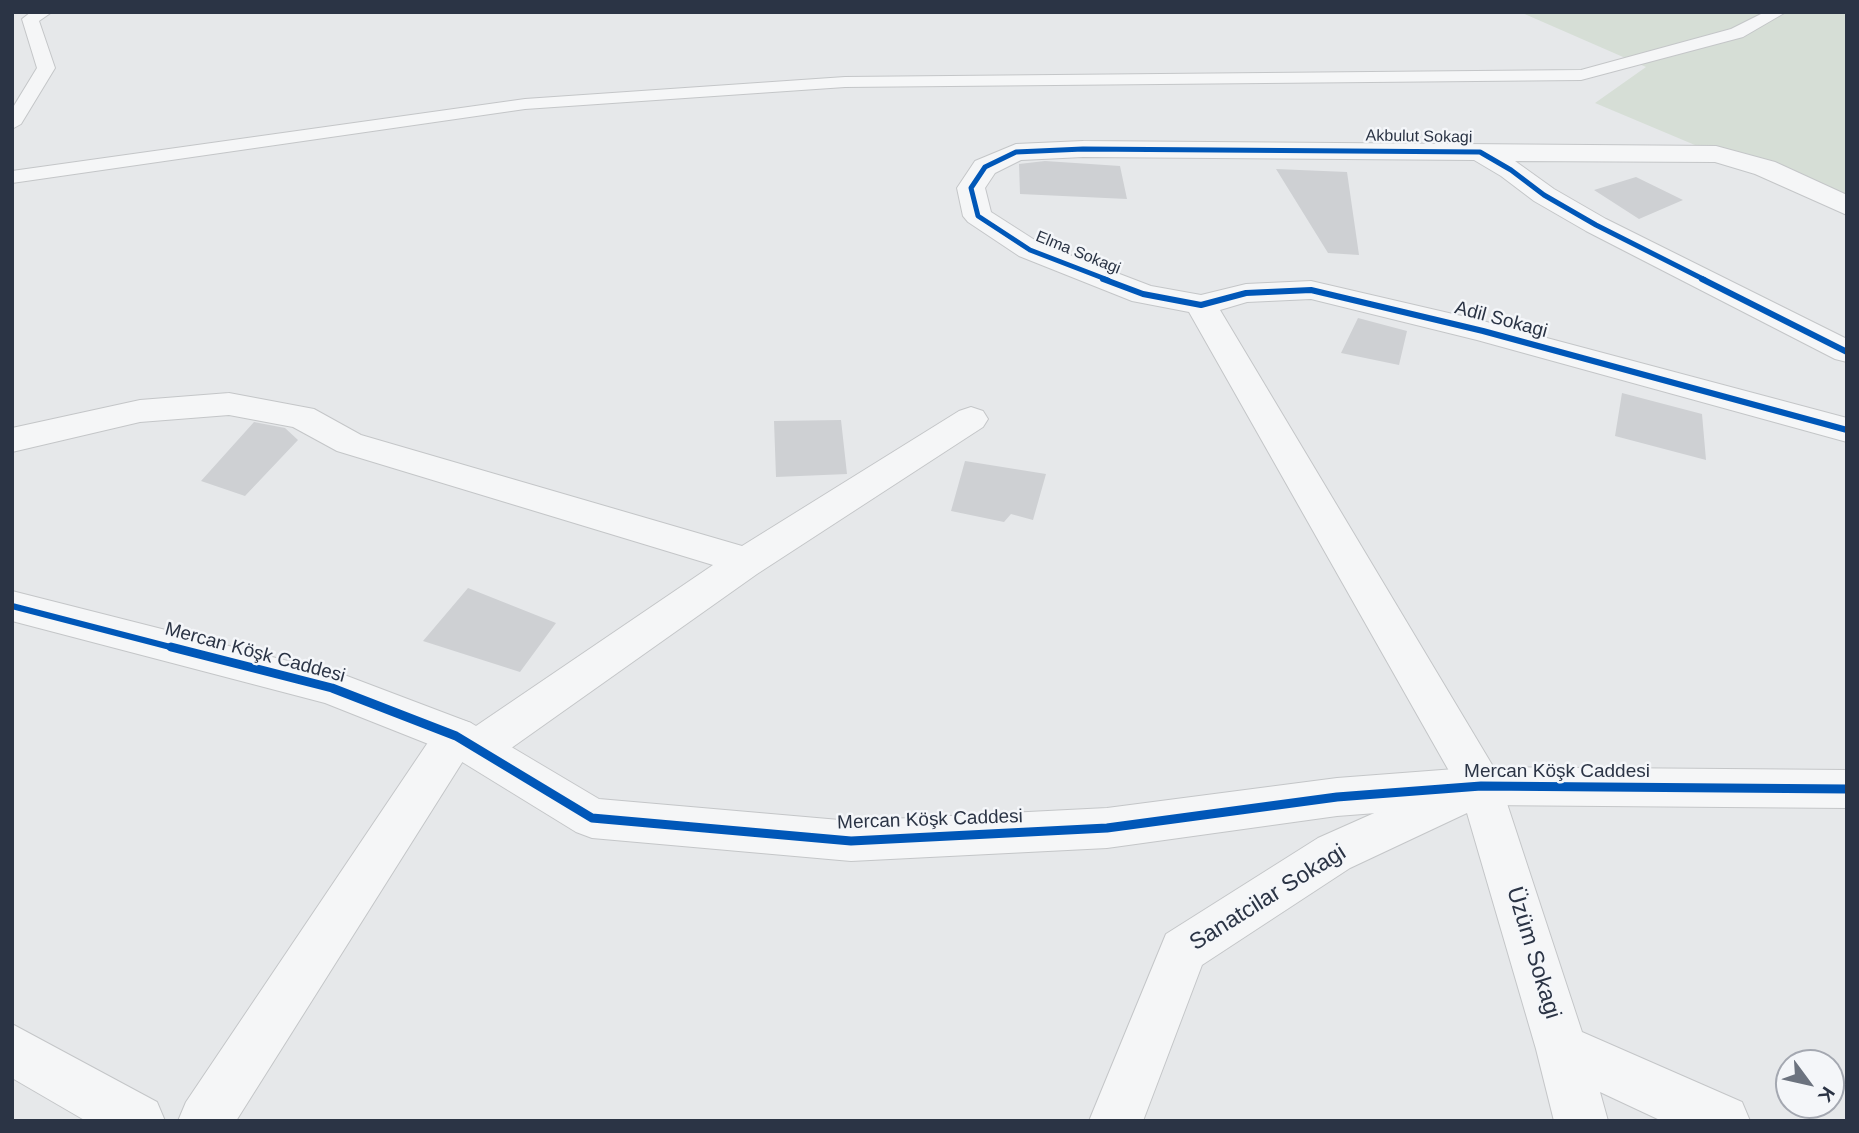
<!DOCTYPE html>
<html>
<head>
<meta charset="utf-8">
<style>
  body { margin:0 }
  #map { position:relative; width:1859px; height:1133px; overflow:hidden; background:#e6e8ea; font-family:Arial,sans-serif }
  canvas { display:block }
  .frame { position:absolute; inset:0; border:14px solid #2b3445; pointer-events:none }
  .north { position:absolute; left:1775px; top:1049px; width:70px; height:70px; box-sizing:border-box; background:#f4f6f9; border:2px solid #a4a8b1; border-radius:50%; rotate:123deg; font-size:19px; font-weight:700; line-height:28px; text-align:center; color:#2b3445 }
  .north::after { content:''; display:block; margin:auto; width:24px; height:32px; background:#6c737f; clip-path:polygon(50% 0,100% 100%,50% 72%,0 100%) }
</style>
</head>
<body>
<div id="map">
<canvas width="1859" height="1133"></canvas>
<div class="frame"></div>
<div class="north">K</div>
</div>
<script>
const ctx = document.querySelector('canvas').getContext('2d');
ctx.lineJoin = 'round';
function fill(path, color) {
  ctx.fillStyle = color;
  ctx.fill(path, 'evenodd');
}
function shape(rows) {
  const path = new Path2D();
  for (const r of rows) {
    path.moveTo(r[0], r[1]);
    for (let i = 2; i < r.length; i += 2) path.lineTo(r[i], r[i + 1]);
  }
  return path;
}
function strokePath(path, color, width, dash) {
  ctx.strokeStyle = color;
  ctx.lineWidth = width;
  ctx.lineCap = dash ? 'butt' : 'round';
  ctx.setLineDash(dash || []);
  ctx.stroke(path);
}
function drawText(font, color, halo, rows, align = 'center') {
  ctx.font = font + ' Arial,sans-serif';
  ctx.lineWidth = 5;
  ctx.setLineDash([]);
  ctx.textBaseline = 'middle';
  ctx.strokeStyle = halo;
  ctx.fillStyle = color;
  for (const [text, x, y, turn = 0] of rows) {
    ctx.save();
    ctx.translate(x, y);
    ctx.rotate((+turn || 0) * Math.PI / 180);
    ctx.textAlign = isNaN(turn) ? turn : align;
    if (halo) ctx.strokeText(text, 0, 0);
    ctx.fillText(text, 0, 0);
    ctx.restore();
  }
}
fill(shape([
  [1520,12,1847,12,1847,209,1595,103,1646,67]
]), '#d6ded6');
fill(shape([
  [1045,161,1120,166,1127,199,1020,194,1019,164],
  [1276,169,1347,172,1359,255,1328,253],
  [1636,177,1683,200,1639,219,1594,190],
  [1358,318,1407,331,1399,365,1341,353],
  [1622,393,1702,414,1706,460,1615,436],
  [841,420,847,474,776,477,774,421],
  [254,422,285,428,298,440,245,496,201,481],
  [965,461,1046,474,1033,520,1011,514,1004,522,951,511],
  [468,588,556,623,520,672,423,641]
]), '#ced0d3');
const service = shape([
  [31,12,52,12,39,21,55,68,21,124,12,129,12,109,37,68,22,19,31,12],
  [1765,12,1786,12,1743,37,1581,80,845,87,525,109,12,183,12,171,525,99,845,77,1581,70,1731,29,1765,12]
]);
const minor = shape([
  [1083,141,1716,146,1775,162,1847,195,1847,215,1755,174,1715,162,1515,161,1554,189,1606,219,1847,339,1847,362,1835,359,1586,231,1534,201,1501,176,1474,160,1083,157,1021,160,995,173,985,188,991,212,1041,244,1151,286,1201,295,1246,284,1311,281,1483,321,1847,418,1847,442,1477,340,1311,299,1247,302,1220,310,1497,773,1582,1032,1742,1102,1750,1121,1662,1121,1600,1092,1608,1121,1554,1121,1536,1049,1467,813,1350,868,1202,965,1143,1121,1089,1121,1166,934,1318,838,1453,778,1189,312,1132,301,1019,256,968,222,963,216,957,188,975,161,1016,144,1083,141],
  [229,393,314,409,361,435,742,546,959,411,971,407,983,411,988,419,983,427,757,574,493,761,478,766,463,761,236,1121,178,1121,186,1102,441,723,456,718,471,723,473,728,713,565,337,451,293,427,229,415,140,422,12,452,12,428,140,400,229,393],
  [12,1024,157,1102,165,1121,86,1121,12,1078,12,1024]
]);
const tertiary = shape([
  [12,591,347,676,471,723,599,799,851,821,1107,808,1337,778,1481,767,1847,770,1847,808,1481,805,1337,816,1107,848,851,861,592,838,576,832,441,749,325,703,12,621,12,591]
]);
strokePath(service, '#c4c6c8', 2);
strokePath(minor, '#c4c6c8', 2);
strokePath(tertiary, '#c4c6c8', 2);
fill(service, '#f5f6f7');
fill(minor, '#f5f6f7');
fill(tertiary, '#f5f6f7');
strokePath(shape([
  [1108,280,1030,250,978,216,971,188,985,167,1016,152,1083,149,1480,152,1511,170,1544,195,1596,225,1705,280]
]), '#0057b8', 5);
strokePath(shape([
  [1103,279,1143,294,1201,305,1246,293,1311,290,1483,331,1847,430],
  [1702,279,1847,352],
  [12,606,178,649]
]), '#0057b8', 6);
strokePath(shape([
  [171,647,332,688,456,736,592,818,851,841,1107,828,1337,797,1481,786,1847,789]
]), '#0057b8', 9);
drawText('16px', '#2b3445', '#f4f6f9', [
  ["Akbulut Sokagi",1419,137,1],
  ["Elma Sokagi",1078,253,22]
]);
drawText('19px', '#2b3445', '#f4f6f9', [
  ["Adil Sokagi",1501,320,15],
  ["Mercan Köşk Caddesi",255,653,15],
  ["Mercan Köşk Caddesi",1557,772],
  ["Mercan Köşk Caddesi",930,820,-2]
]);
drawText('23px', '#2b3445', '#f4f6f9', [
  ["Sanatcilar Sokagi",1268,898,-32],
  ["Üzüm Sokagi",1533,953,73]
]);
</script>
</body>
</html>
